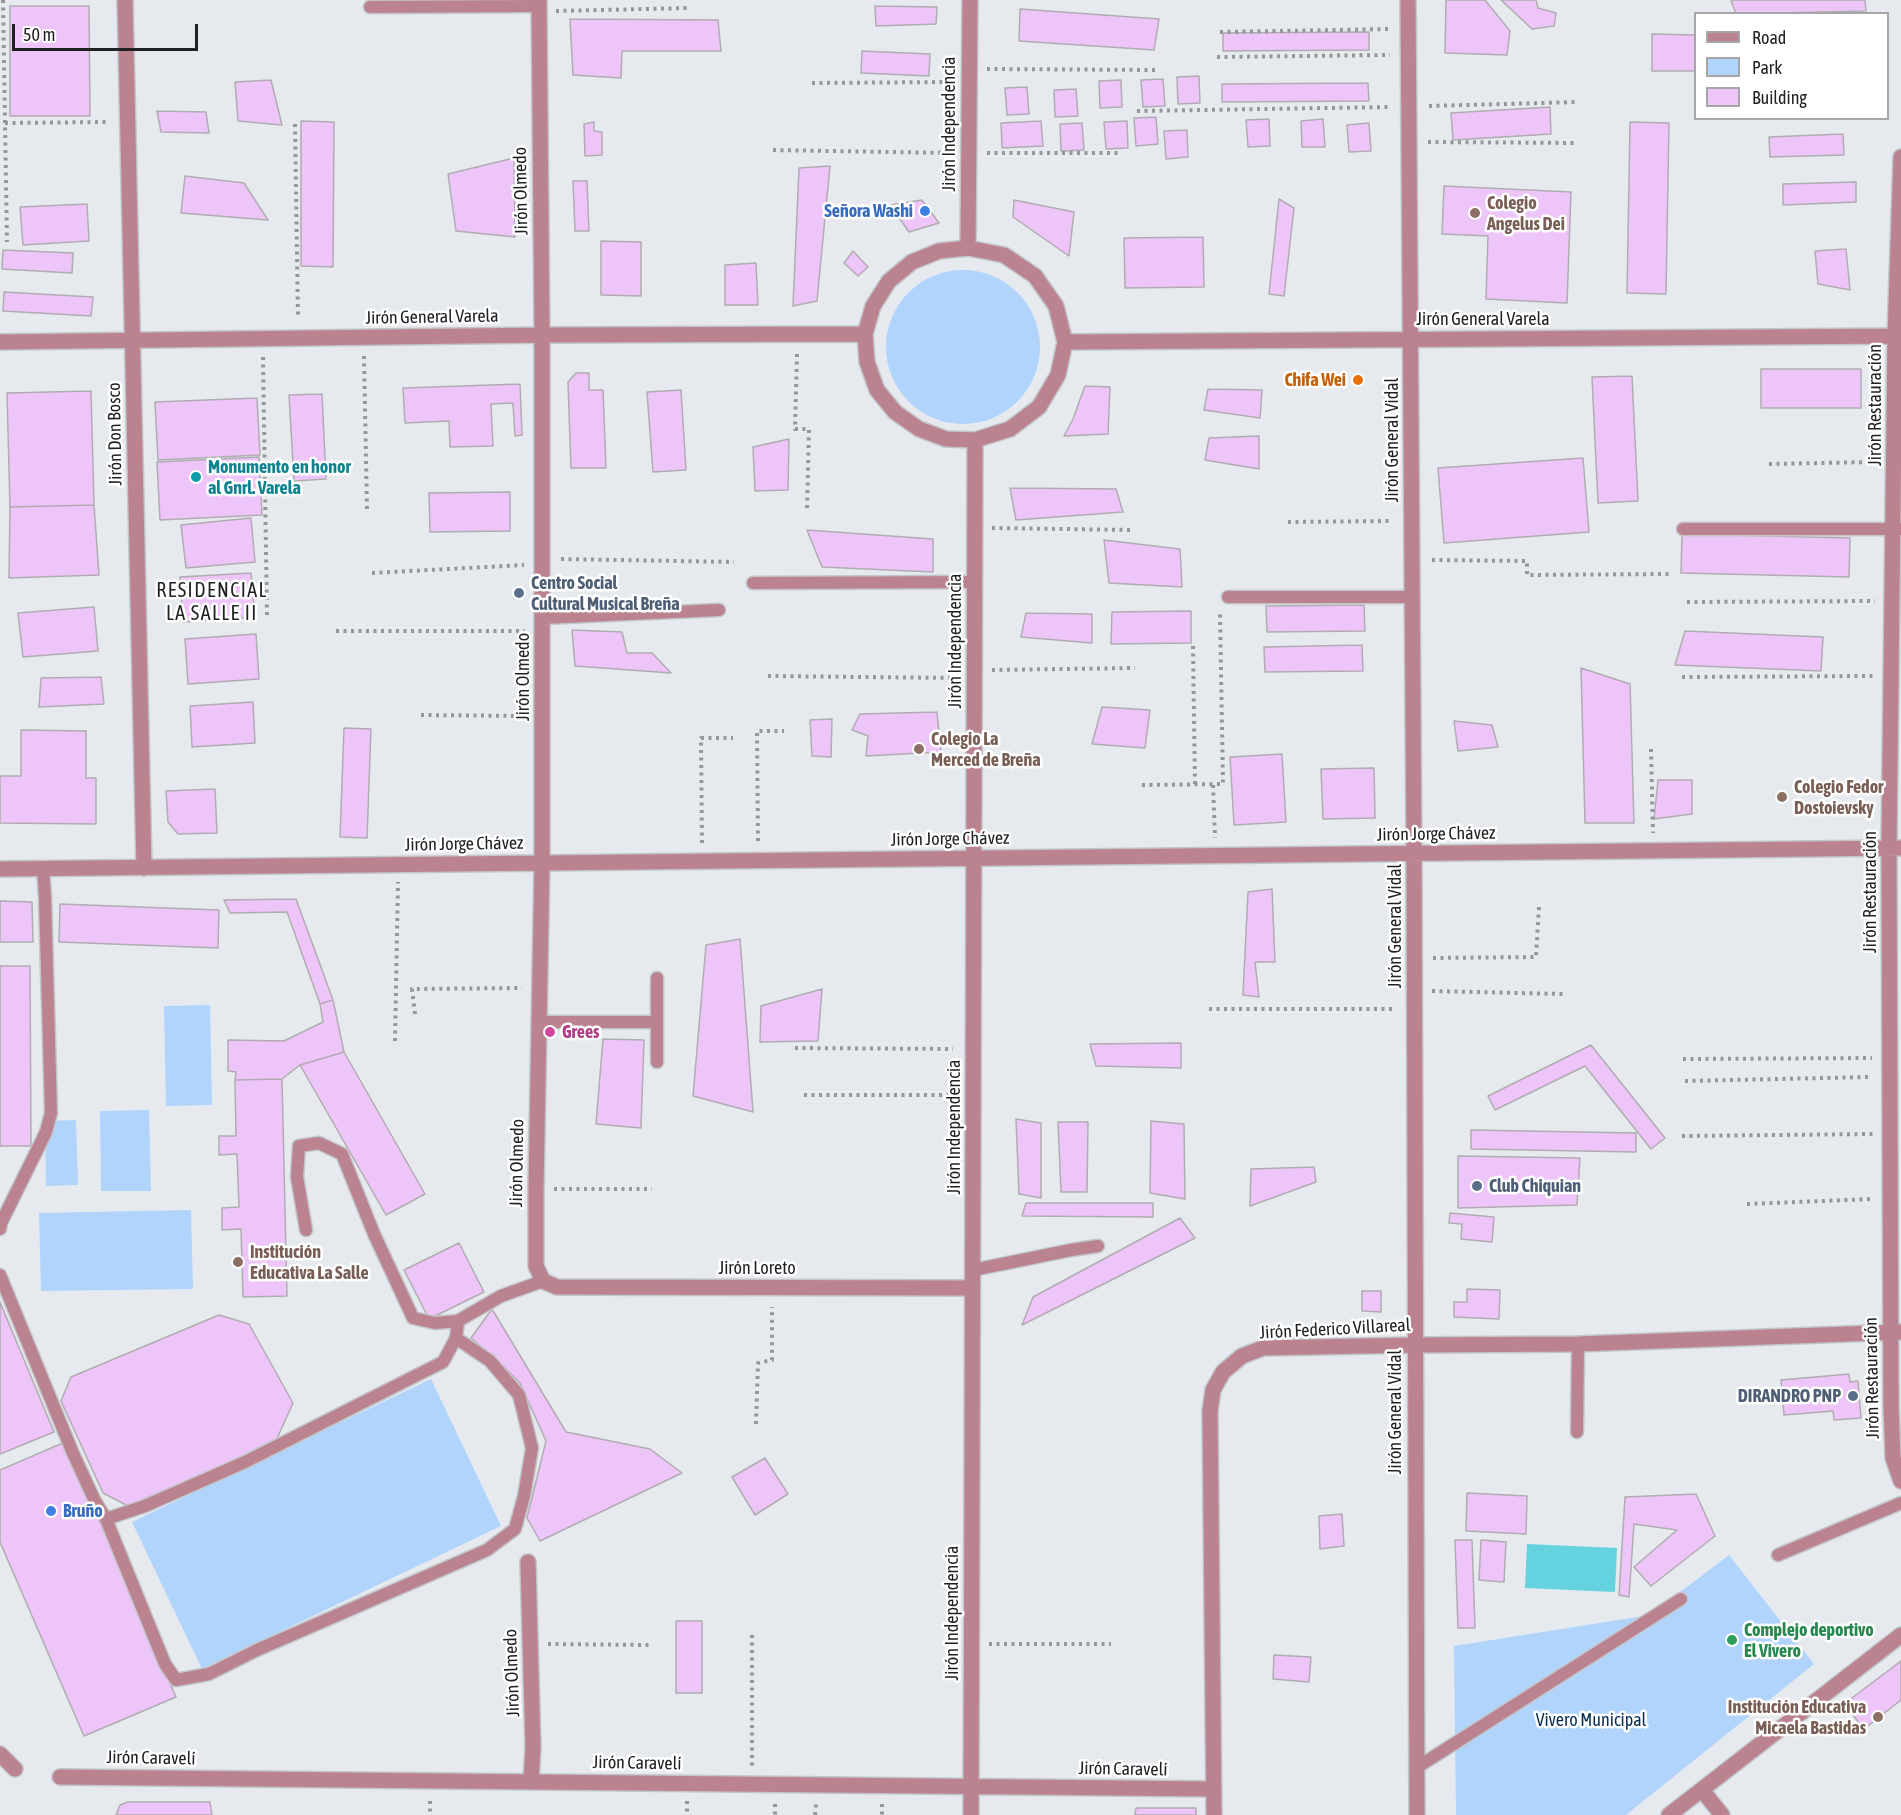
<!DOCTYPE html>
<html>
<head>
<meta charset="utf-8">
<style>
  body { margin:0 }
  #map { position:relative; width:1901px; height:1815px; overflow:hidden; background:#e6eaef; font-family:"Asap Condensed",sans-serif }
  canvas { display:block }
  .legend { position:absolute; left:1694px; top:12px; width:195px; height:108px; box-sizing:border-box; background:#fff; border:2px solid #a6a6a7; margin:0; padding:8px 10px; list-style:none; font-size:18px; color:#202123 }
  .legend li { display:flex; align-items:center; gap:12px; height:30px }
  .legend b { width:30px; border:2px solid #a6a6a7 }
  .scale { position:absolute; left:12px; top:24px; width:186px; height:27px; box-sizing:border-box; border:3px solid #202123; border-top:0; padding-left:8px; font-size:18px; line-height:21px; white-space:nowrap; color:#202123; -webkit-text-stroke:4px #fff; paint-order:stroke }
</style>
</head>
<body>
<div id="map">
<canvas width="1901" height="1815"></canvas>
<ul class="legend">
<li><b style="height:8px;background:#bb828f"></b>Road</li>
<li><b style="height:16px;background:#b1d4fd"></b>Park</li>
<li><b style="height:16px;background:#eec5f8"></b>Building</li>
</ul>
<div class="scale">50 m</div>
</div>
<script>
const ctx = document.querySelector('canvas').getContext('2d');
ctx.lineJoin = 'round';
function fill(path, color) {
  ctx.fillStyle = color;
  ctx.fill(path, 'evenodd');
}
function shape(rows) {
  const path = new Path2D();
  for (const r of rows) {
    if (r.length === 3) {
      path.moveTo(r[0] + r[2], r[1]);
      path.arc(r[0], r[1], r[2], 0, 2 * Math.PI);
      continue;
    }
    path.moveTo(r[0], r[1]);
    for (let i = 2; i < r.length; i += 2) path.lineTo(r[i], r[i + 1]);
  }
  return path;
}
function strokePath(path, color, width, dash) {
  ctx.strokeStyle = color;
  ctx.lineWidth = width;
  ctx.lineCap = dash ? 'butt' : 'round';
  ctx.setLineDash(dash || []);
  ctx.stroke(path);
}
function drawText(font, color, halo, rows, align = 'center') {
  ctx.font = font + ' "Asap Condensed",sans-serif';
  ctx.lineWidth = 5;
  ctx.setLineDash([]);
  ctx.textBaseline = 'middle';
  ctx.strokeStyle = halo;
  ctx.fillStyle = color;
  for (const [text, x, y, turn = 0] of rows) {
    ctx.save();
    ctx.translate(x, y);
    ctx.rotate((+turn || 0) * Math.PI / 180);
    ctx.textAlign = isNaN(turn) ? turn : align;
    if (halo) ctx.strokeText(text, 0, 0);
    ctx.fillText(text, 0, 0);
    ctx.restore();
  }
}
fill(shape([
  [963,347,77],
  [210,1005,212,1105,166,1106,164,1006],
  [149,1110,151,1191,101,1191,100,1111],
  [76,1120,78,1185,46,1186,45,1121],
  [191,1210,193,1289,41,1291,39,1213],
  [431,1379,501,1526,202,1669,132,1522],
  [1729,1555,1814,1664,1626,1815,1456,1815,1454,1646,1650,1615]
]), '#b1d4fd');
fill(shape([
  [1527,1544,1617,1548,1615,1592,1525,1588]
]), '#64d3df');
const building = shape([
  [1446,0,1485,0,1510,31,1507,55,1445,53,1446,0],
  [1501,0,1536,0,1538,8,1556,13,1554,26,1532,29,1501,0],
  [1731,0,1865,0,1866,11,1736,14,1731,0],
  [10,6,89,6,90,116,10,116,10,6],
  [875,6,937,7,936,24,876,26,875,6],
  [1020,9,1159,19,1154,50,1019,41,1020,9],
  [570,19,718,20,721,51,622,51,621,78,573,75,570,19],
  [1369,32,1369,50,1223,51,1223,33,1369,32],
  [1652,34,1696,35,1696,71,1652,71,1652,34],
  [862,51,930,54,929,76,861,73,862,51],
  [1199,76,1200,103,1178,104,1177,77,1199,76],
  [1163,79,1165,106,1143,107,1141,80,1163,79],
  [271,80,282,125,238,121,235,82,271,80],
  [1121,80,1122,107,1100,108,1099,81,1121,80],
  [1368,83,1369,101,1222,102,1222,84,1368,83],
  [1027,87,1029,114,1007,115,1005,88,1027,87],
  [1076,89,1078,116,1055,117,1054,90,1076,89],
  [1550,107,1551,134,1453,140,1451,113,1550,107],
  [157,111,206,112,209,133,161,132,157,111],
  [1156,117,1158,144,1136,146,1134,118,1156,117],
  [1269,119,1270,146,1248,147,1246,120,1269,119],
  [1323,119,1325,147,1302,147,1301,121,1323,119],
  [301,121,334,122,333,267,301,266,301,121],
  [1041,121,1043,146,1002,148,1001,123,1041,121],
  [1127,121,1128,148,1106,149,1104,122,1127,121],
  [594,122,594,131,602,132,602,155,585,156,584,124,594,122],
  [1630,122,1669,123,1666,294,1627,293,1630,122],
  [1082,123,1084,150,1061,151,1060,124,1082,123],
  [1369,123,1371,151,1349,152,1347,125,1369,123],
  [1187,130,1188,157,1166,159,1164,131,1187,130],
  [1843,134,1844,155,1770,157,1769,137,1843,134],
  [514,158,515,237,456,231,448,174,514,158],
  [830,166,817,301,793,306,799,168,830,166],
  [185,176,244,183,268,220,181,213,185,176],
  [573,181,587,181,589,231,575,231,573,181],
  [1856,182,1856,202,1783,205,1783,184,1856,182],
  [1444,186,1571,192,1567,303,1486,299,1488,236,1442,234,1444,186],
  [1279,199,1294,208,1284,296,1269,294,1279,199],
  [922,200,939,223,909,232,890,205,922,200],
  [1014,200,1074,212,1069,256,1013,217,1014,200],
  [87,204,89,241,23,245,20,207,87,204],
  [1203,237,1204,287,1125,288,1124,238,1203,237],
  [601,241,641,242,641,296,601,295,601,241],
  [1846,249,1850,290,1818,284,1815,251,1846,249],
  [3,250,73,253,72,273,2,269,3,250],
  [853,251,868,267,858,276,844,263,853,251],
  [756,263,758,305,725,305,725,265,756,263],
  [4,292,93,297,91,316,3,311,4,292],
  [1761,369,1861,369,1861,408,1761,408,1761,369],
  [576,373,589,373,589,390,603,390,606,468,571,468,568,382,576,373],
  [1632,376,1638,501,1598,503,1592,377,1632,376],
  [520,384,522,435,515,436,513,403,491,404,493,446,450,447,449,421,405,423,403,388,520,384],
  [1085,386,1110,387,1108,434,1064,436,1073,419,1085,386],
  [1208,389,1262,390,1260,418,1204,410,1208,389],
  [681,390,686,470,653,472,647,392,681,390],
  [91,391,94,505,10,507,7,393,91,391],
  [322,394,326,479,294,481,289,395,322,394],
  [257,398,260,455,158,460,155,402,257,398],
  [1259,436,1259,469,1205,460,1209,438,1259,436],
  [789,439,788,490,755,491,753,447,789,439],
  [259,457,262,515,160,520,157,462,259,457],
  [1583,458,1589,532,1444,543,1438,468,1583,458],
  [1010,488,1116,489,1123,512,1016,520,1010,488],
  [510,492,510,531,430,532,429,493,510,492],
  [94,505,99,575,9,578,10,507,94,505],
  [251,518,255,562,186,568,181,525,251,518],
  [807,530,933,539,933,572,822,567,807,530],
  [1682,534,1850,538,1849,577,1681,573,1682,534],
  [1104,540,1180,549,1182,587,1109,583,1104,540],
  [251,573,255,617,183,622,180,577,251,573],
  [1364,605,1365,631,1267,632,1266,606,1364,605],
  [94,607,98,651,23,657,18,613,94,607],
  [1191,611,1191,643,1111,644,1112,612,1191,611],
  [1026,613,1092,614,1092,643,1021,637,1026,613],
  [572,630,622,632,627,653,652,653,671,673,575,666,572,630],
  [1685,631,1823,637,1821,671,1675,665,1685,631],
  [256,634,259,679,188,684,185,639,256,634],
  [1362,645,1363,671,1265,672,1264,647,1362,645],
  [1581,668,1630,684,1634,823,1585,823,1581,668],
  [101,677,104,704,39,707,41,678,101,677],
  [253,702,255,743,192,747,190,706,253,702],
  [1102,707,1150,710,1145,748,1092,744,1102,707],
  [937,712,941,752,866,756,868,736,852,730,860,714,937,712],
  [832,719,831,757,812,756,810,720,832,719],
  [1454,721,1492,725,1498,747,1458,751,1454,721],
  [344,728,371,729,367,838,340,837,344,728],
  [21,730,86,731,86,778,96,778,96,824,0,823,0,776,21,776,21,730],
  [1282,754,1286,822,1234,825,1230,757,1282,754],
  [1374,768,1375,818,1323,819,1321,769,1374,768],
  [1658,780,1692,780,1692,814,1654,819,1658,780],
  [215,789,217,833,178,834,168,822,166,791,215,789],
  [1272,889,1275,962,1255,962,1259,997,1243,995,1248,892,1272,889],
  [296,899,333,1000,320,1004,287,912,230,913,224,900,296,899],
  [0,901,32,902,33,942,0,942,0,901],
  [60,904,219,910,218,948,59,942,60,904],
  [740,939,753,1112,693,1096,706,945,740,939],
  [0,966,30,966,31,1146,0,1146,0,966],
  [822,989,818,1041,760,1042,761,1006,822,989],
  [333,1000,344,1052,300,1065,282,1079,235,1080,236,1072,228,1071,228,1040,284,1041,323,1022,320,1004,333,1000],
  [603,1039,644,1040,641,1128,596,1124,603,1039],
  [1181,1043,1181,1068,1096,1066,1090,1044,1181,1043],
  [1591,1045,1665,1138,1651,1149,1585,1066,1495,1110,1488,1096,1591,1045],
  [344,1052,425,1194,386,1215,300,1065,344,1052],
  [282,1079,287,1296,243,1297,241,1229,222,1230,222,1208,239,1207,237,1154,219,1155,219,1136,236,1136,235,1080,282,1079],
  [1016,1119,1041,1123,1041,1198,1019,1194,1016,1119],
  [1151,1121,1184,1124,1185,1199,1150,1193,1151,1121],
  [1058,1122,1088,1122,1087,1192,1061,1192,1058,1122],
  [1471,1130,1636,1133,1636,1152,1471,1149,1471,1130],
  [1458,1156,1580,1158,1577,1205,1458,1208,1458,1156],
  [1314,1167,1316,1182,1250,1206,1251,1169,1314,1167],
  [1026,1203,1153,1203,1153,1217,1022,1216,1026,1203],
  [1450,1213,1494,1217,1492,1242,1461,1239,1462,1224,1449,1223,1450,1213],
  [1180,1218,1195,1238,1022,1325,1033,1297,1180,1218],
  [459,1243,484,1292,429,1319,404,1270,459,1243],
  [1467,1289,1500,1290,1499,1319,1454,1317,1454,1302,1467,1302,1467,1289],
  [1362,1291,1381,1291,1381,1312,1362,1311,1362,1291],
  [0,1302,54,1432,0,1454,0,1302],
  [492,1309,566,1432,650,1449,682,1473,540,1541,527,1518,546,1441,520,1383,498,1361,471,1338,492,1309],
  [219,1315,249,1324,293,1403,275,1443,128,1506,103,1493,61,1401,71,1377,219,1315],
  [1849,1374,1850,1382,1858,1381,1861,1418,1834,1420,1833,1411,1784,1415,1781,1380,1849,1374],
  [65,1442,176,1697,84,1736,0,1542,0,1470,65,1442],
  [765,1458,788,1494,755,1515,732,1477,765,1458],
  [1467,1493,1527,1496,1526,1534,1466,1531,1467,1493],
  [1696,1494,1715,1536,1651,1586,1634,1567,1677,1530,1634,1524,1629,1597,1619,1595,1625,1497,1696,1494],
  [1342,1514,1344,1546,1320,1549,1319,1516,1342,1514],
  [1455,1540,1472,1540,1475,1628,1458,1628,1455,1540],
  [1481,1540,1506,1542,1504,1582,1479,1580,1481,1540],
  [676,1621,702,1621,702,1693,676,1693,676,1621],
  [1274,1655,1311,1657,1309,1682,1273,1679,1274,1655],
  [1901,1661,1901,1700,1864,1729,1844,1704,1901,1661],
  [128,1802,210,1802,212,1815,116,1815,120,1805,128,1802],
  [1136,1808,1196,1808,1196,1815,1135,1815,1136,1808]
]);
fill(building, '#eec5f8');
strokePath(building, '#b0acb1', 1.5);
const service = shape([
  [370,7,539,6],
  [1683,529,1901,529],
  [753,583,975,582],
  [1228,597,1413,597],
  [542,618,719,610],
  [539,1022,657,1022,657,978],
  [657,1022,657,1062],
  [0,1229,1,1223,46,1132,51,1113,45,897,43,869],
  [306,1230,297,1177,299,1146,319,1143,342,1154,374,1234,413,1318,435,1323,458,1321,501,1296,543,1281],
  [973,1270,1071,1250,1098,1246],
  [0,1275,72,1451,94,1499,106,1519,145,1506,245,1462,443,1362,456,1338,458,1321],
  [1577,1432,1578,1344],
  [106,1519,165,1664,176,1680,209,1674,257,1650,487,1550,515,1529,524,1496,532,1448,519,1395,490,1361,456,1338],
  [1778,1555,1901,1503],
  [1416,1768,1681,1599]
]);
const minor = shape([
  [125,0,144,868],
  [539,0,542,335,542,863,536,1189,536,1266,543,1281,557,1287,972,1288],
  [1408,0,1414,854,1417,1815],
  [1901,157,1895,336,1889,848,1891,1406,1893,1458,1901,1481],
  [968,248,1004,255,1035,276,1056,306,1065,342,1058,375,1039,407,1010,429,975,440,946,439,919,429,895,412,877,390,867,362,865,334,873,306,889,281,912,262,939,251,968,248],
  [968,248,970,0],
  [0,342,542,335,865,334],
  [1065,342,1901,336],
  [0,869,1901,848],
  [528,1562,533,1747,531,1782],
  [0,1754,15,1769],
  [60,1777,1213,1789],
  [1702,1790,1722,1815],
  [971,1815,975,440],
  [1214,1815,1210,1411,1213,1390,1223,1372,1242,1356,1263,1348,1415,1345,1578,1344,1901,1332],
  [1669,1815,1901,1635]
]);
strokePath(service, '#c2c6ca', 15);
strokePath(minor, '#c2c6ca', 18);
strokePath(shape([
  [3,0,7,242],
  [556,11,688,8],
  [1220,32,1391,29],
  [1217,57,1390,55],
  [987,69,1157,70],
  [812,83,952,82],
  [1429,106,1579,102],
  [1137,111,1391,107],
  [5,123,109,122],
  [295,124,298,318],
  [1428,142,1574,143],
  [773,150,950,153],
  [987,153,1121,153],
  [797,354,795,429,809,429,807,510],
  [364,356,367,509],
  [263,357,267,617],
  [1769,464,1874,462],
  [1288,522,1392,521],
  [992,528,1132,530],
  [561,559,734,562],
  [1432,560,1527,561,1527,575,1669,574],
  [372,573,524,565],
  [1687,602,1875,601],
  [336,631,525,631],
  [1193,646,1195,785],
  [992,670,1135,668],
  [768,676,956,678],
  [1682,677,1873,676],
  [421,715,522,716],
  [1651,749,1653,833],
  [1142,785,1223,784,1220,613],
  [1213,785,1215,838],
  [758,841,757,731,784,731],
  [702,843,701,738,733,738],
  [1433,958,1536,957,1539,907],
  [1432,991,1563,994],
  [1209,1009,1395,1009],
  [415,1014,412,989,522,988],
  [395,1041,398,882],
  [795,1048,953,1049],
  [1683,1059,1872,1058],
  [1685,1081,1870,1077],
  [804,1095,956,1095],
  [1682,1136,1873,1134],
  [554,1189,652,1189],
  [1747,1204,1872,1199],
  [756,1424,758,1363,772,1360,772,1307],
  [752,1635,752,1766],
  [548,1644,649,1645],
  [989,1644,1111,1644],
  [430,1801,430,1815],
  [687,1801,687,1815],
  [775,1804,775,1815],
  [882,1804,882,1815],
  [815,1815,816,1804]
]), '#94979a', 4, [3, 4.5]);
strokePath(service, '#bb828f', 12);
strokePath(minor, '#bb828f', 15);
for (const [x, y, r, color] of [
  [925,211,6,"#3f7fe0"],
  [1475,213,6,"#8d6e63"],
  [1358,380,6,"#e8710a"],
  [196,477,6,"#0f9aa8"],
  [519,593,6,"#5c6f8a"],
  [919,749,6,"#8d6e63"],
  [1782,797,6,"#8d6e63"],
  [550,1032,6,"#d1479c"],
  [1477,1186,6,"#5c6f8a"],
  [238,1262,6,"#8d6e63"],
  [1853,1396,6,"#5c6f8a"],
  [51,1511,6,"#3f7fe0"],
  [1732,1640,6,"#2e9e5b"],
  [1878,1717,6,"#8d6e63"]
]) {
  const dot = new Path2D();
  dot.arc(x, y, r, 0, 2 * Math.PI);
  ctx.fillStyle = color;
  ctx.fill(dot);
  strokePath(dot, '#fff', 2);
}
drawText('18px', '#202123', '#fff', [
  ["Jirón Independencia",949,124,-90],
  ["Jirón Olmedo",521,191,-91],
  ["Jirón General Varela",432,317,-1],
  ["Jirón General Varela",1483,319],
  ["Jirón Restauración",1875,405,-90],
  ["Jirón Don Bosco",115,434,-91],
  ["Jirón General Vidal",1392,440,-90],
  ["Jirón Independencia",955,641,-90],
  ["Jirón Olmedo",523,677,-90],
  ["Jirón Jorge Chávez",1436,834,-1],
  ["Jirón Jorge Chávez",950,839,-1],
  ["Jirón Jorge Chávez",464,844,-1],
  ["Jirón Restauración",1870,892,-90],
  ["Jirón General Vidal",1395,926,-90],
  ["Jirón Independencia",954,1127,-90],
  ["Jirón Olmedo",517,1163,-89],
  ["Jirón Loreto",757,1268],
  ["Jirón Federico Villareal",1335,1329,-3],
  ["Jirón Restauración",1872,1378,-91],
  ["Jirón General Vidal",1395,1412,-90],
  ["Jirón Independencia",952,1613,-90],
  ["Jirón Olmedo",512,1673,-92],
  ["Jirón Caravelí",151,1758,1],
  ["Jirón Caravelí",637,1763,1],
  ["Jirón Caravelí",1123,1769,1]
]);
drawText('bold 18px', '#785e54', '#fff', [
  ["Colegio",1487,203],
  ["Angelus Dei",1487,224],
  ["Colegio La",931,739],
  ["Merced de Breña",931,760],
  ["Colegio Fedor",1794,787],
  ["Dostoievsky",1794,808],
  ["Institución",250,1252],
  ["Educativa La Salle",250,1273],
  ["Institución Educativa",1866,1707,"right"],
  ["Micaela Bastidas",1866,1728,"right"]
], 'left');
drawText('bold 18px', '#366cbe', '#fff', [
  ["Señora Washi",913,211],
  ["Bruño",63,1511,"left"]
], 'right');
drawText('bold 18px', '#c56008', '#fff', [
  ["Chifa Wei",1346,380]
], 'right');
drawText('bold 18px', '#0d838f', '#fff', [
  ["Monumento en honor",208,467],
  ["al Gnrl. Varela",208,488]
], 'left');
drawText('bold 18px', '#4e5e75', '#fff', [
  ["Centro Social",531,583],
  ["Cultural Musical Breña",531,604],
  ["Club Chiquian",1489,1186],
  ["DIRANDRO PNP",1841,1396,"right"]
], 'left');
drawText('bold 18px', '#b23c85', '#fff', [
  ["Grees",562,1032]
], 'left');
drawText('bold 18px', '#27864d', '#fff', [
  ["Complejo deportivo",1744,1630],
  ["El Vivero",1744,1651]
], 'left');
drawText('18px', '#082d53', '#fff', [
  ["Vivero Municipal",1591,1720]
]);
ctx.letterSpacing = '1.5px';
drawText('20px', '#202123', '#fff', [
  ["RESIDENCIAL",212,591],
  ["LA SALLE II",212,614]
]);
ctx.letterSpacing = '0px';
</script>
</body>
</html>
